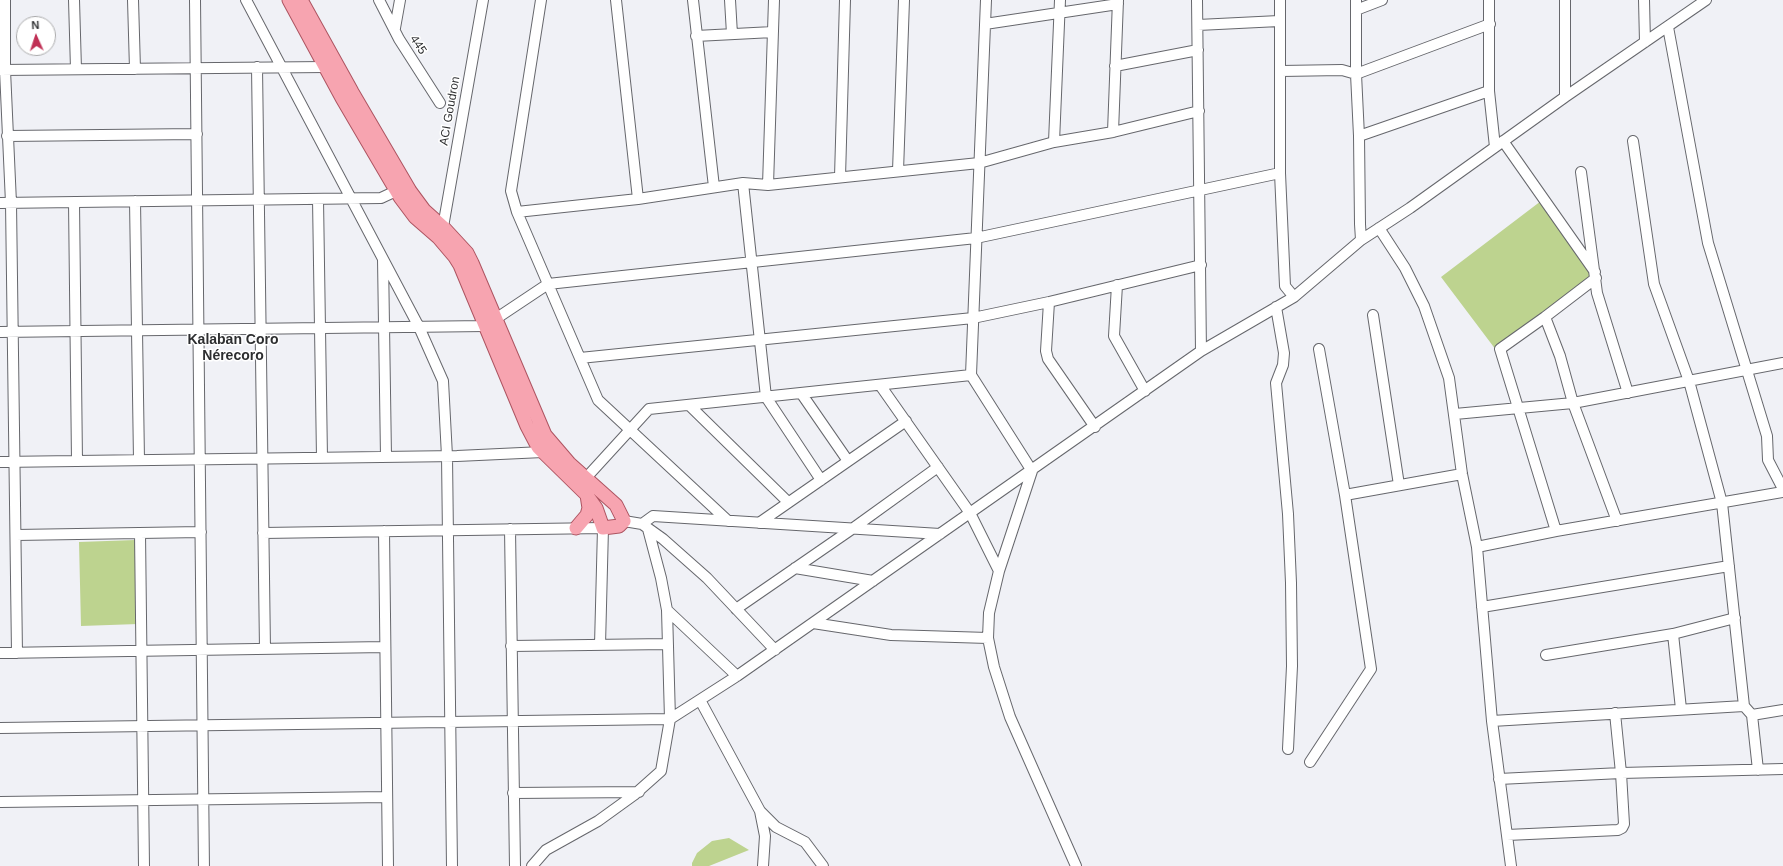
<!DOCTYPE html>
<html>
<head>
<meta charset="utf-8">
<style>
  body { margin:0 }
  #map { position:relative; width:1783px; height:866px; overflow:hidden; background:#f0f1f6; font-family:Arial,sans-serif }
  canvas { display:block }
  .north { position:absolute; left:16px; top:16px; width:40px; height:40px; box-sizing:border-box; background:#fff; border:1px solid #ababac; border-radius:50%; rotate:357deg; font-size:11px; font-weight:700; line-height:16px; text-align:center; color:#2d2e30 }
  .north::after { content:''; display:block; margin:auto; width:14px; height:18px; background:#c03055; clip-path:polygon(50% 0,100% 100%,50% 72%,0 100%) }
</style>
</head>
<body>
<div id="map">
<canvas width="1783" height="866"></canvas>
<div class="north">N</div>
</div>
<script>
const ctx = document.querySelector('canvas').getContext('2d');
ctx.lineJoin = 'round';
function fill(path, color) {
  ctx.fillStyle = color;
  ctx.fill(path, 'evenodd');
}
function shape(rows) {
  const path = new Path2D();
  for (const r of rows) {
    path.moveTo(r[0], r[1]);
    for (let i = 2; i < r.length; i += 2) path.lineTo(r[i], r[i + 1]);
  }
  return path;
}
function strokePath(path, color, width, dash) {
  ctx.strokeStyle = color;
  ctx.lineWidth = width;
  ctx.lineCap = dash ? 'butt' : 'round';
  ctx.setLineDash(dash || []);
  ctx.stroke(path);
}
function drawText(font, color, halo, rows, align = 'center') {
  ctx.font = font + ' Arial,sans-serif';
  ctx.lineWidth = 3;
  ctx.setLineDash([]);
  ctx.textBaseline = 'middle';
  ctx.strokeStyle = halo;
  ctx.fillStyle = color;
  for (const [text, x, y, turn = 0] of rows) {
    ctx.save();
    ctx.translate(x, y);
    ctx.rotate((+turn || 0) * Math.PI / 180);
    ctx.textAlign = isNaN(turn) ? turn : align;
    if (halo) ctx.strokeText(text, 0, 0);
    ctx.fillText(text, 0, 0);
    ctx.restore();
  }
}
fill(shape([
  [1541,201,1596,273,1496,350,1441,277],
  [135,540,138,624,81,626,79,542],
  [729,838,749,850,709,866,692,866,692,863,697,853,712,841]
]), '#bdd38f');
const minor = shape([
  [5,0,5,70,11,203,17,653],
  [74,0,76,69],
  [133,0,135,69],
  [195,0,204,866],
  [246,0,419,327,443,381,447,456,452,866],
  [379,0,399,39,440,103],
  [541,0,511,191,517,212,598,400,728,521],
  [616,0,638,199],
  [693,0,714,187],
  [730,0,732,34],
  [986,0,971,375,1032,471,999,571,989,613,988,638,994,667,1010,717,1076,866],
  [1197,0,1201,351],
  [1280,0,1280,173,1285,286,1294,297],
  [1356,0,1356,74,1359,136,1360,224,1361,240,1410,208,1565,97],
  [1565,0,1565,97,1706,0],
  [1644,0,1645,42],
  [1356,10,1382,0],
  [985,24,1118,4],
  [1198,25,1279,21],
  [1668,27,1708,243,1767,436,1768,460,1783,489],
  [395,28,400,0],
  [696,36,773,32],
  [1115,66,1198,50],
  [257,67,265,649],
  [0,70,326,67],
  [1281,71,1342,70,1356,74,1490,24],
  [1489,91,1495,147],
  [1113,132,1118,0],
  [7,136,197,134],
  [1359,136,1489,91,1489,0],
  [1503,141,1595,272],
  [1633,141,1654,284,1689,381,1722,503,1744,706,1752,715,1758,770],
  [1054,142,1060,0],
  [898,171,904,0],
  [1581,172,1597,293,1628,393],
  [840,177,845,0],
  [743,183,766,397,821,480],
  [768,185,774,0],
  [318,199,322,458],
  [135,201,139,460],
  [74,202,77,461],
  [0,203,381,198,396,191],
  [517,212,638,199,743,183,768,185,979,163,1054,142,1113,132,1199,111],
  [1379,228,1405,268,1424,306,1449,378,1462,474,1477,547,1492,721,1511,866],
  [440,232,443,227,483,0],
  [383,259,386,457],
  [1117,285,1114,336,1145,391],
  [1049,302,1046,351,1048,359,1095,427],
  [1276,307,1284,353,1283,365,1276,383,1288,514,1291,583,1292,666,1288,749],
  [1373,315,1399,485],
  [1545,317,1596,278],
  [0,332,485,326,548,284,976,238,1280,173],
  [580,358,973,318,1049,302,1201,265],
  [880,385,970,513,999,571],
  [801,393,848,461],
  [689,405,788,502],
  [1455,414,1573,403,1783,363],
  [0,462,457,456,543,452],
  [585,479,649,409,971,375],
  [1345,495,1462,474],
  [624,521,642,524,663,539,707,578,775,650],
  [759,523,906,421],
  [642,524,653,516,940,534],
  [510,529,515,866],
  [384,531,388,866],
  [1556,531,1500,349,1545,317,1560,356,1573,403,1617,521],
  [140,533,144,866],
  [263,533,603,528,600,645],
  [16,535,201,532],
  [1477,547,1556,531,1783,492],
  [795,568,873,581],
  [1482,607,1729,566],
  [736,609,852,529,938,467],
  [667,610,737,676],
  [813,623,891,635,988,638],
  [1673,634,1681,709],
  [511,646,668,644],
  [0,653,385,647],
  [1546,655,1673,634,1735,618],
  [700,700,760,811,776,827,805,842,823,866],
  [1752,715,1783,710],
  [1492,721,1744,706],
  [0,728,670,719,737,676,1201,351,1294,297,1361,240],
  [1310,762,1371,669,1345,495,1319,349],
  [1499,779,1621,773,1783,769],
  [513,793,639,792],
  [0,802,387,797],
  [760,811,765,836,763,866],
  [1507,835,1618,830,1622,828,1624,824,1621,773,1615,713],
  [532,866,546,850,598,821,634,795,661,771,670,719,667,610,661,578,648,529]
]);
const major = shape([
  [289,0,342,98,400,197,415,217,438,237,455,257,460,265,527,426,538,447,586,494,596,508,603,528,619,526,624,521,616,505,569,463,545,435,472,263,467,253,443,227,424,210,410,191,352,92,301,0],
  [576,528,587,515,589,508,587,495]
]);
strokePath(minor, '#66676c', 12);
strokePath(major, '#ad5461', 15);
strokePath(minor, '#fff', 10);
strokePath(major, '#f7a4b0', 13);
drawText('12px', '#2d2e30', '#fff', [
  ["445",418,45,57],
  ["ACI Goudron",450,111,-80]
]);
drawText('bold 14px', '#2d2e30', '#fff', [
  ["Kalaban Coro",233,340],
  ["Nérecoro",233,356]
]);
</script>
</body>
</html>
